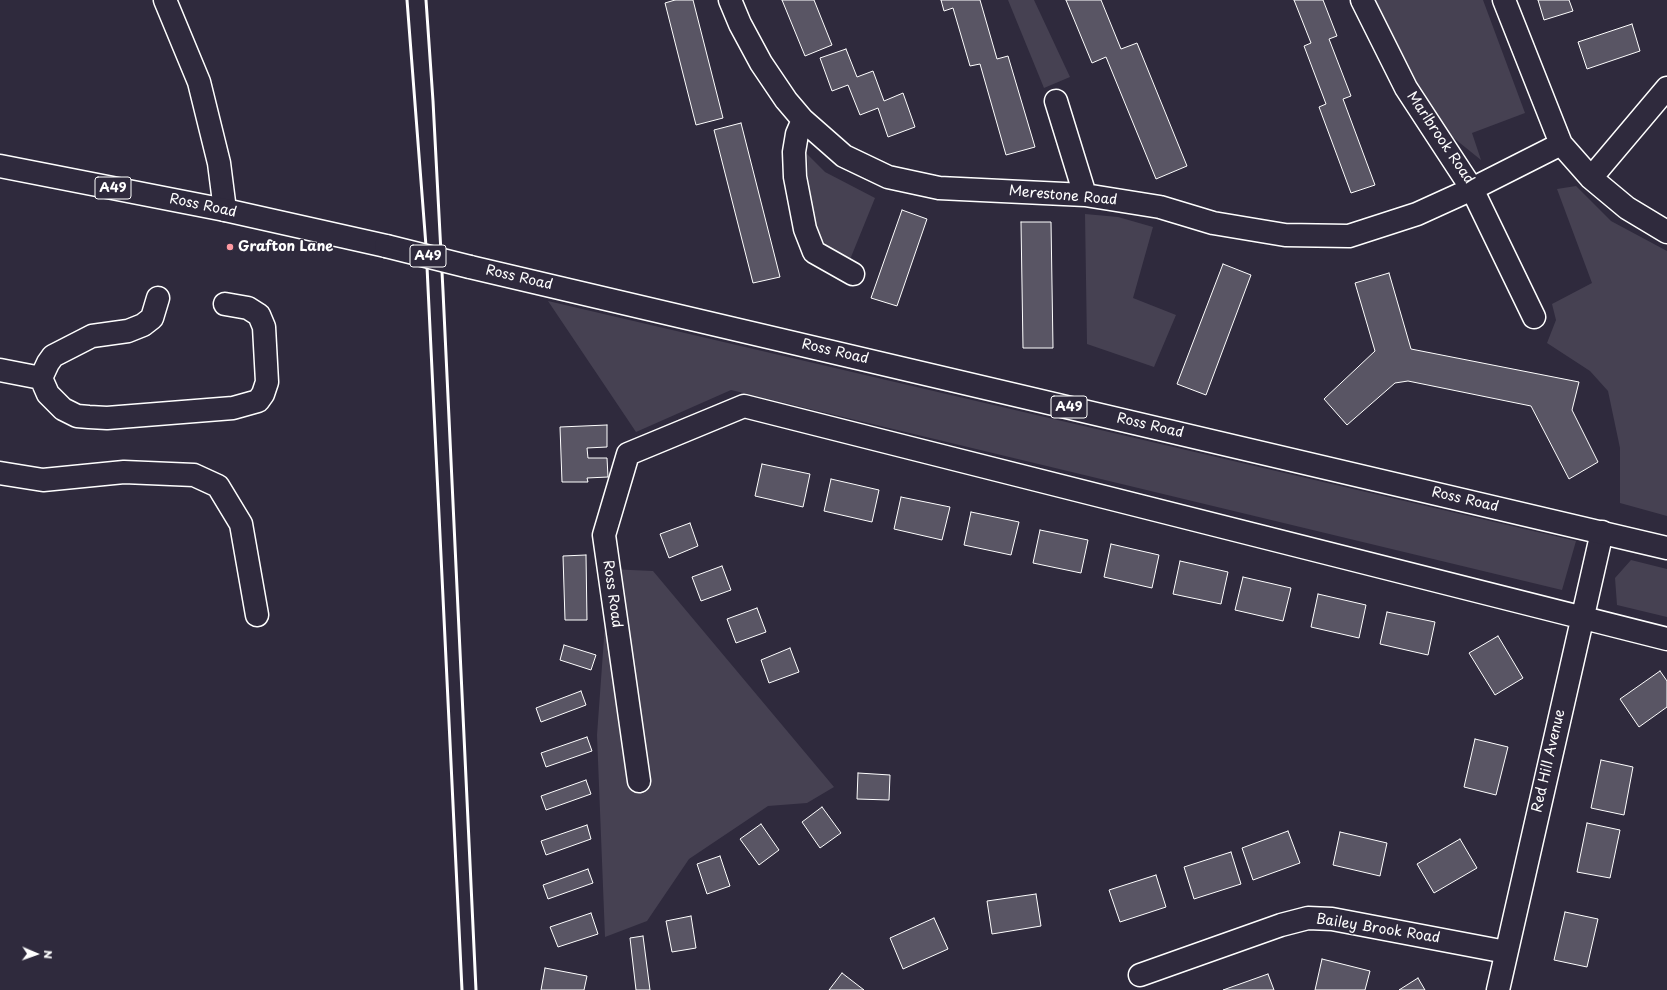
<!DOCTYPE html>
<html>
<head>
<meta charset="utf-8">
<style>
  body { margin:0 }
  #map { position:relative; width:1667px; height:990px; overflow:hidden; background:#2f2a3d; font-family:"Playpen Sans",sans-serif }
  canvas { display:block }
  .north { position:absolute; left:16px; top:934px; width:40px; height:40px; -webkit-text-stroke:3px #2f2a3d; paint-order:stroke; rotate:92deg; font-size:11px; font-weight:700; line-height:16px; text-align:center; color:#fff }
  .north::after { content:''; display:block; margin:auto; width:14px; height:18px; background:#fff; clip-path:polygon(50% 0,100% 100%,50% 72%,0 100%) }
</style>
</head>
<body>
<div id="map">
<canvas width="1667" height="990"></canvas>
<div class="north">N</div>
</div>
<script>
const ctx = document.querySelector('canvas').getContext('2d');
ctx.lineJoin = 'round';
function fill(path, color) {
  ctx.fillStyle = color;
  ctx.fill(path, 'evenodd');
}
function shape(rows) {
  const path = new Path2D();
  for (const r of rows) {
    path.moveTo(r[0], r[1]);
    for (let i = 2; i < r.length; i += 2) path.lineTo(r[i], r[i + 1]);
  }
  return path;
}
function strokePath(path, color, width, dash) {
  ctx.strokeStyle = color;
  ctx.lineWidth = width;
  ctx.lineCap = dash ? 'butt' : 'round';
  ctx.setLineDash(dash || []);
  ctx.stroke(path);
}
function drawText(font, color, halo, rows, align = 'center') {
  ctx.font = font + ' "Playpen Sans",sans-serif';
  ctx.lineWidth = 3;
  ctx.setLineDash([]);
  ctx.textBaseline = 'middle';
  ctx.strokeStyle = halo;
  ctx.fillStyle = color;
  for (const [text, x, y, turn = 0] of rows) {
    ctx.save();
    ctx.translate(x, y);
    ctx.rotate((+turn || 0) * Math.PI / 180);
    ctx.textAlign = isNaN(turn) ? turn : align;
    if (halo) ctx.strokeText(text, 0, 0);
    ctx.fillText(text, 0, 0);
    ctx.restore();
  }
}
fill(shape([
  [1008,0,1034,0,1070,77,1044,88],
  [1376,0,1483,0,1525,113,1472,133,1481,160,1450,135,1416,83],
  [807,154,825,172,875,198,849,262,829,250,810,220],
  [1576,186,1611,221,1667,251,1667,516,1620,503,1620,448,1608,391,1590,371,1547,343,1556,320,1552,304,1592,283,1557,189],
  [1085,214,1118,217,1153,227,1133,298,1176,315,1154,367,1087,344],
  [548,301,1576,541,1562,590,731,390,636,432],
  [1631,560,1667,569,1667,617,1617,605,1615,578],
  [609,569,653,571,834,787,807,803,768,806,689,859,647,921,605,937,597,735]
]), '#464152');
const building = shape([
  [675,0,693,0,723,118,696,125,665,3,675,0],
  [782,0,814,0,832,45,805,56,782,0],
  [941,0,980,0,997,59,1008,56,1035,147,1006,155,980,64,970,66,953,8,944,11,941,0],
  [1066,0,1101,0,1121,49,1137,43,1187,166,1156,179,1106,57,1092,63,1066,0],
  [1294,0,1323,0,1337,36,1329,39,1351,96,1343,99,1375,185,1351,193,1319,107,1326,104,1304,46,1311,43,1294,0],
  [1538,0,1569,0,1573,11,1544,20,1538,0],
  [1632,24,1640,51,1587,69,1578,42,1632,24],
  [846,49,857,77,873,71,884,101,903,93,915,127,888,137,878,108,860,115,848,85,832,91,820,58,846,49],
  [741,123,780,277,753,283,714,130,741,123],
  [902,210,927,219,897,306,871,298,902,210],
  [1021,222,1051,222,1053,348,1023,348,1021,222],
  [1223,264,1251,275,1206,395,1177,384,1223,264],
  [1389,273,1411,349,1579,382,1572,410,1598,462,1569,479,1531,406,1408,381,1395,383,1347,425,1324,399,1375,351,1355,283,1389,273],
  [607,425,607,447,587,448,588,458,607,458,608,477,587,478,588,482,562,482,560,427,607,425],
  [762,464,810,474,803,507,755,496,762,464],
  [831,479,879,490,872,522,824,511,831,479],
  [901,497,950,507,942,540,894,529,901,497],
  [971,512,1019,522,1011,555,964,545,971,512],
  [690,523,698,546,669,558,660,534,690,523],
  [1040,530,1088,540,1081,573,1033,563,1040,530],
  [1111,544,1159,555,1152,588,1104,577,1111,544],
  [586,555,587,620,565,620,563,556,586,555],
  [1180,561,1228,572,1221,604,1173,594,1180,561],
  [722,566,731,590,701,601,692,577,722,566],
  [1243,577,1291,588,1283,621,1235,610,1243,577],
  [1318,594,1366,605,1359,638,1311,627,1318,594],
  [757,608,766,632,736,643,727,619,757,608],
  [1387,612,1435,622,1428,655,1380,644,1387,612],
  [1498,636,1523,678,1495,695,1469,653,1498,636],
  [564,645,596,655,591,670,560,660,564,645],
  [790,648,799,672,769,683,761,660,790,648],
  [1660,671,1667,681,1667,707,1639,727,1620,699,1660,671],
  [581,691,586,705,541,722,536,708,581,691],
  [587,737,592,751,546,767,541,753,587,737],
  [1475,739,1508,747,1496,795,1464,787,1475,739],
  [1601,760,1633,767,1624,815,1591,808,1601,760],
  [858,773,890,775,889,800,857,799,858,773],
  [586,780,591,794,546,810,541,796,586,780],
  [822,807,841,833,820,848,802,822,822,807],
  [1587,823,1620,830,1610,878,1577,872,1587,823],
  [761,824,779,850,759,865,740,839,761,824],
  [587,825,591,839,546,855,541,841,587,825],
  [1288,831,1300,863,1253,880,1242,848,1288,831],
  [1340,832,1387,843,1380,876,1333,865,1340,832],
  [1460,839,1477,868,1434,893,1417,864,1460,839],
  [1231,852,1241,884,1194,899,1184,867,1231,852],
  [720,856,730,886,707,894,697,864,720,856],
  [588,869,593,883,548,899,543,885,588,869],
  [1156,875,1166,907,1120,922,1109,890,1156,875],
  [1036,894,1041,926,992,934,987,901,1036,894],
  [1565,912,1598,919,1587,967,1554,960,1565,912],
  [591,913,598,934,558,947,550,927,591,913],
  [691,916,696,948,672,952,666,921,691,916],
  [934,918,948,949,903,969,890,938,934,918],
  [643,936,650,990,636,990,630,938,643,936],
  [1322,959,1370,971,1365,990,1315,990,1322,959],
  [545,968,587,976,584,990,541,990,545,968],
  [842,973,864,990,829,990,842,973],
  [1268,974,1274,990,1223,990,1268,974],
  [1418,978,1425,990,1399,990,1418,978]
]);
fill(building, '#595564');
strokePath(building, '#fff', 1);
const minor = shape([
  [165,0,199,82,219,163,225,210],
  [730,0,740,24,761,63,786,100,803,120,844,156,888,177,939,188,1085,195,1160,207,1213,223,1285,235,1349,236,1417,214,1472,189,1534,317],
  [1362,0,1406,88,1472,189,1561,144],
  [1504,0,1561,144,1591,178,1627,208,1667,232],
  [1056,101,1085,195],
  [803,120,797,134,794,152,795,177,805,229,814,252,853,274],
  [1591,178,1667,88],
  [158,298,152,318,143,325,128,331,92,336,53,356,48,363,41,378,48,394,63,409,77,416,89,417,107,418,233,408,258,401,263,394,267,382,264,327,259,315,248,308,225,304],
  [0,370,41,378],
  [0,473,43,480,124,472,194,475,218,486,241,524,257,615],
  [639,781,604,535,628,454,744,406,1667,639],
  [1140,975,1281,925,1308,918,1332,919,1506,952],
  [1498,990,1602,532]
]);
const highway = shape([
  [0,166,225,210,386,246],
  [470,267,1667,548]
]);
strokePath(minor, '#fff', 25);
strokePath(highway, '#fff', 25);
strokePath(minor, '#2f2a3d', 22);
strokePath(highway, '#2f2a3d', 22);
strokePath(shape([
  [407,0,426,246,462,990],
  [426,0,433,101,443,291,476,990]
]), '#fff', 3);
const highwayBridge = shape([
  [386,246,470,267]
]);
strokePath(highwayBridge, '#fff', 25, []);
strokePath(highwayBridge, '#2f2a3d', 22);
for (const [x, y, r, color] of [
  [230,247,4,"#ff9aa2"]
]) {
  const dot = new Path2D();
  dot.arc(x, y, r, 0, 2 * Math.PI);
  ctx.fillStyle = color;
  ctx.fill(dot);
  strokePath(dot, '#2f2a3d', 1.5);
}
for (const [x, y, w] of [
  [113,188,36],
  [428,256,36],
  [1069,407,36]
]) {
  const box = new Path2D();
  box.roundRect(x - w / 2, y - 11, w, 22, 3);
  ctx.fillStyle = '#2f2a3d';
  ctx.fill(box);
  strokePath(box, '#fff', 1);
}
drawText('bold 13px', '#fff', null, [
  ["A49",113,188],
  ["A49",428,256],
  ["A49",1069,407]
]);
drawText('14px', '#fff', '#2f2a3d', [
  ["Marlbrook Road",1440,138,56],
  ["Merestone Road",1063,196,5],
  ["Ross Road",203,206,12],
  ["Ross Road",519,278,13],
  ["Ross Road",835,352,13],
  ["Ross Road",1150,426,13],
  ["Ross Road",1465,500,13],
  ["Ross Road",612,594,82],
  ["Red Hill Avenue",1549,761,-77],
  ["Bailey Brook Road",1378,929,9]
]);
drawText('bold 14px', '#fff', '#2f2a3d', [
  ["Grafton Lane",238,247]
], 'left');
</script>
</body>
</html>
